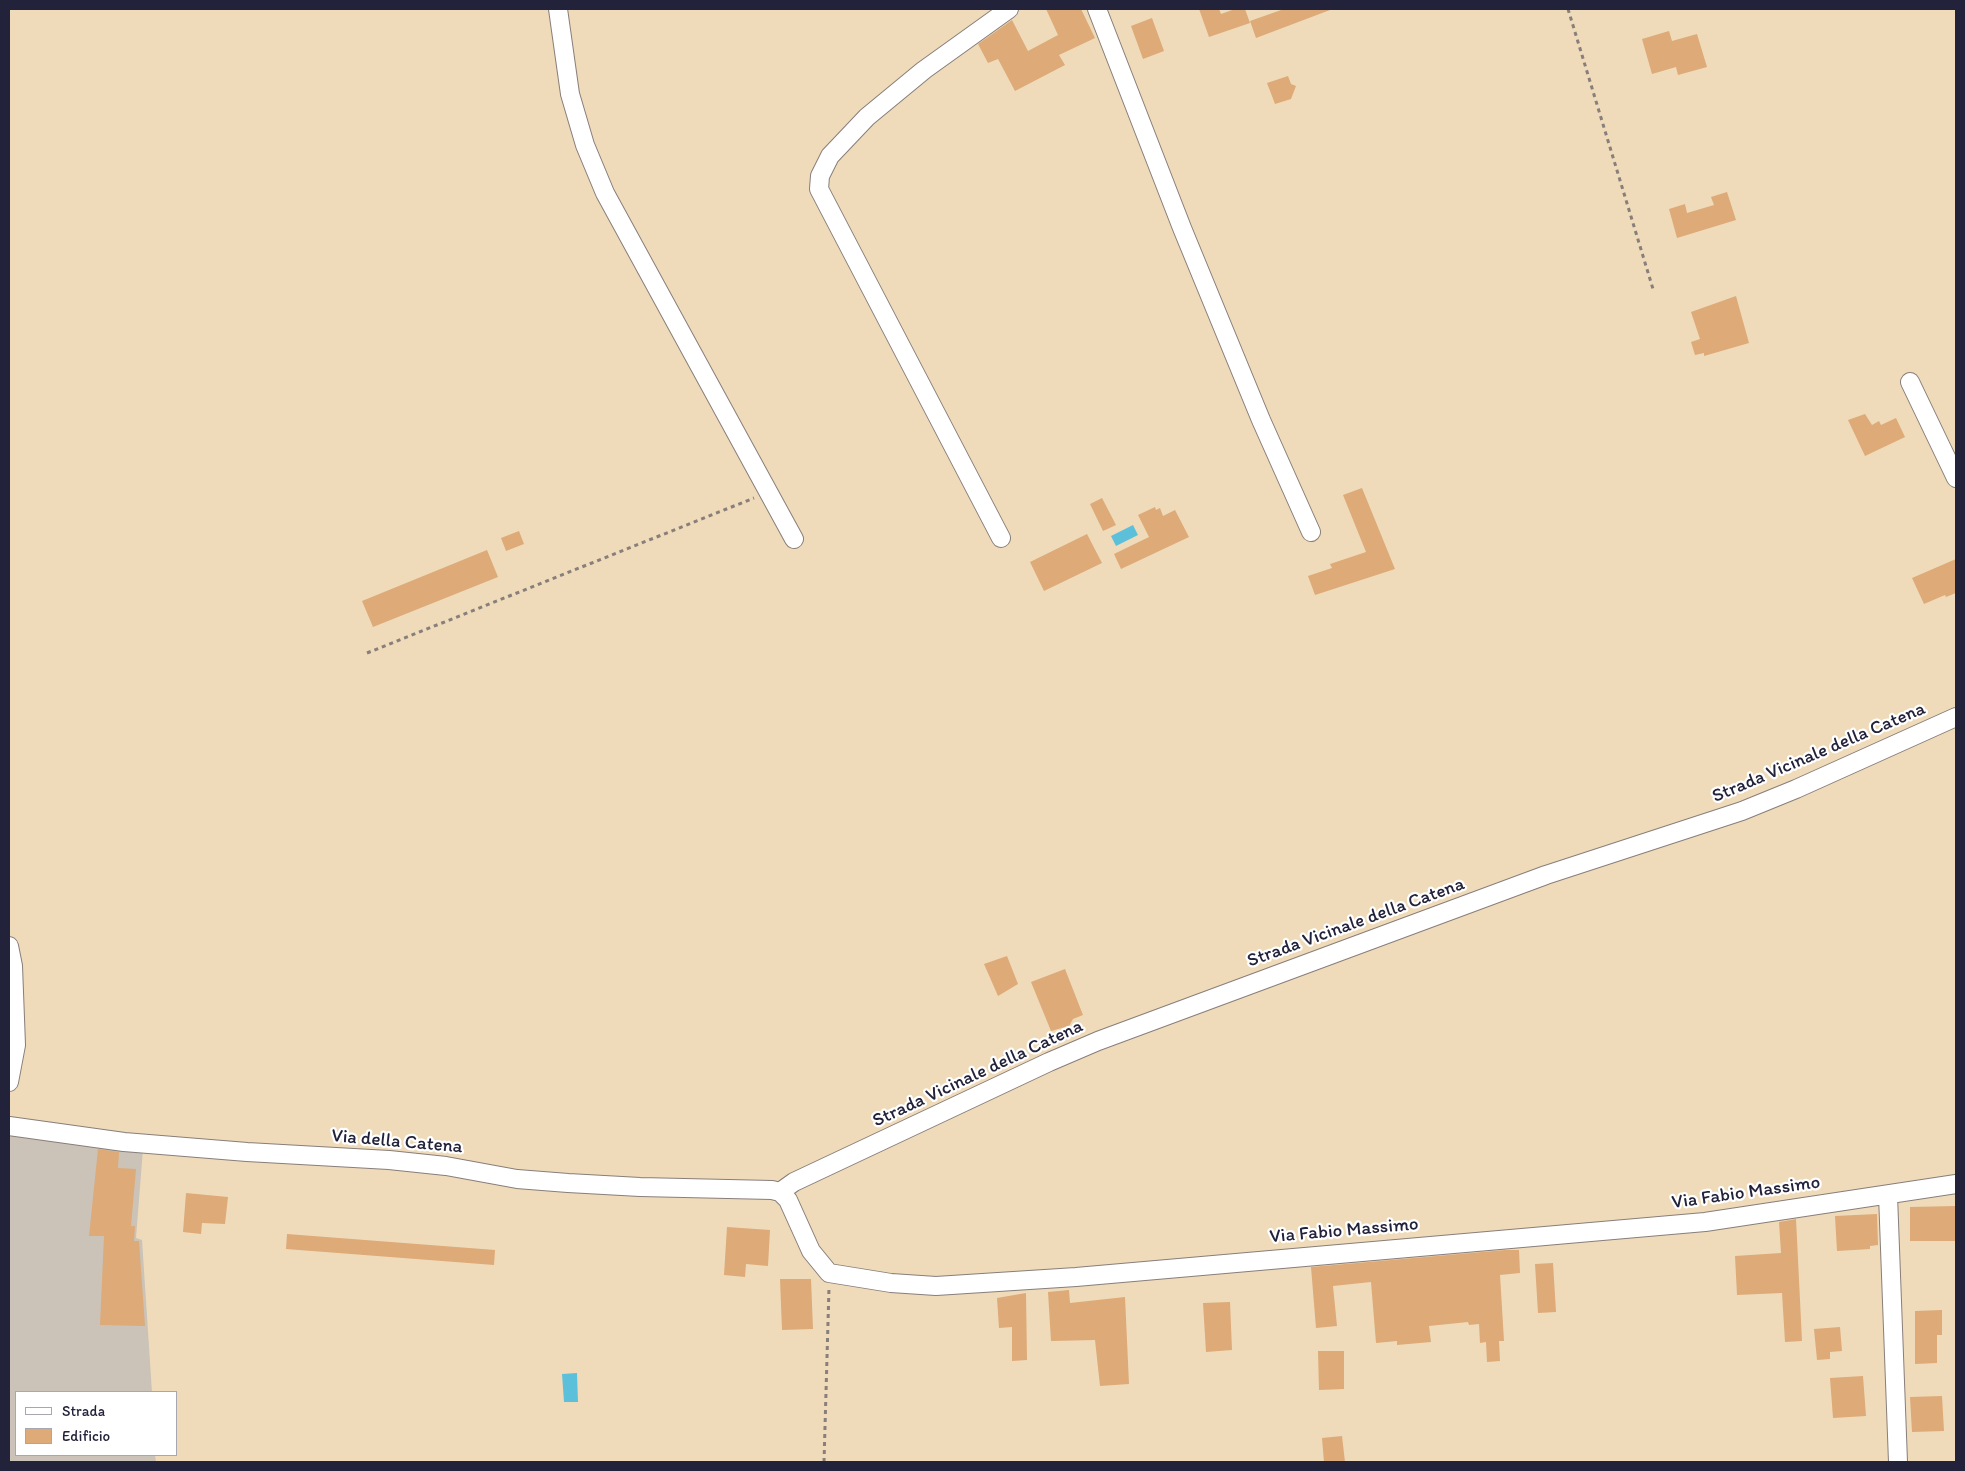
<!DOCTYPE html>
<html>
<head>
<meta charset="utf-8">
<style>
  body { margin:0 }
  #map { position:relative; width:1965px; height:1471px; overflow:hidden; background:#efdbba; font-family:Itim,sans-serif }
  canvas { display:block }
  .frame { position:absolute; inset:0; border:10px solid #22223b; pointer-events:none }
  .legend { position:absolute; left:15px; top:1391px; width:162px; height:65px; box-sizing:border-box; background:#fff; border:1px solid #a7a7b1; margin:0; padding:6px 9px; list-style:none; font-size:15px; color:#22223b }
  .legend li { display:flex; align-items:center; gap:10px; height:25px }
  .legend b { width:25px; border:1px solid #a7a7b1 }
</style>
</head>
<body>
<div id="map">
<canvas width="1965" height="1471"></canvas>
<div class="frame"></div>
<ul class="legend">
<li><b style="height:6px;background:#fff"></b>Strada</li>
<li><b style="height:14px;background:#ddaa78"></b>Edificio</li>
</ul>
</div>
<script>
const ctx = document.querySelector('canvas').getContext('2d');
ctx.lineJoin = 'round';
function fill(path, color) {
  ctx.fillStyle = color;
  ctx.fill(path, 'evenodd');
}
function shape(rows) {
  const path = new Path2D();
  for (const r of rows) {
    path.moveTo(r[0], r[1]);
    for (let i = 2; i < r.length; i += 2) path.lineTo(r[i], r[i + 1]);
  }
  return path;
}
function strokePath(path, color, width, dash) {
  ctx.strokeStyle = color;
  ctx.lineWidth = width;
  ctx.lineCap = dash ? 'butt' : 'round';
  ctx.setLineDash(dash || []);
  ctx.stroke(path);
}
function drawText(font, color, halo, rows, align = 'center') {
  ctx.font = font + ' Itim,sans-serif';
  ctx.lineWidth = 4.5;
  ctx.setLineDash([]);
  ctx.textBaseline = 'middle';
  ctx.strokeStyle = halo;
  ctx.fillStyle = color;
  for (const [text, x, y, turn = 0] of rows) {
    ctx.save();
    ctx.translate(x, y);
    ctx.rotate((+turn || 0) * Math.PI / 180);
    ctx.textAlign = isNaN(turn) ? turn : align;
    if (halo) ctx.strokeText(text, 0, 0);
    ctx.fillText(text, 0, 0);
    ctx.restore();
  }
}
fill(shape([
  [9,1131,143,1149,136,1238,142,1240,152,1392,16,1392,16,1455,155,1455,156,1462,9,1462]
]), '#cbc3b8');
fill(shape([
  [1133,525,1138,535,1116,546,1111,536],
  [577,1373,578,1402,564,1402,562,1374]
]), '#5dc0db');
fill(shape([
  [1046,9,1081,9,1095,38,1059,55,1065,65,1015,91,998,59,988,63,978,44,1012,20,1028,51,1058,35],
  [1199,9,1219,9,1221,14,1235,9,1245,9,1250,23,1209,37],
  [1284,9,1330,9,1330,10,1256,38,1250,21],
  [1152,18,1164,51,1143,59,1131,26],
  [1669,31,1672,41,1697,34,1707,67,1678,75,1676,67,1652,74,1642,39],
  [1288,76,1291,84,1296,86,1291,99,1275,104,1267,83],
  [1727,192,1736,220,1677,238,1669,209,1685,204,1687,213,1714,205,1711,197],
  [1736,296,1749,343,1704,356,1704,353,1695,355,1691,342,1700,339,1691,312],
  [1865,414,1872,425,1879,421,1881,425,1896,418,1905,437,1865,456,1848,420],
  [1362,488,1395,569,1315,595,1308,576,1332,568,1330,564,1366,552,1343,495],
  [1102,498,1116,525,1103,531,1090,504],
  [1155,507,1156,510,1160,508,1163,516,1175,510,1189,537,1121,569,1114,554,1149,537,1138,515],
  [519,531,524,544,506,551,501,538],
  [1087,534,1102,563,1044,591,1030,562],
  [487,550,498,577,373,627,362,601],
  [1956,559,1956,593,1946,597,1945,595,1924,604,1912,578],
  [1007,956,1018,984,998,996,984,964],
  [1065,969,1083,1015,1073,1019,1069,1026,1051,1031,1031,982],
  [98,1149,119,1152,118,1168,136,1169,131,1226,135,1226,134,1241,139,1241,145,1326,100,1325,104,1236,89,1236],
  [186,1193,228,1197,225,1224,202,1223,201,1234,183,1232],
  [1956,1206,1956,1241,1910,1241,1910,1207],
  [1877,1214,1878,1245,1870,1246,1870,1249,1837,1251,1835,1216],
  [1796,1219,1802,1341,1785,1342,1782,1293,1737,1295,1735,1256,1781,1253,1779,1222],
  [727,1227,770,1230,768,1266,746,1264,745,1277,724,1275],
  [287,1234,495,1250,494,1265,286,1249],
  [1505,1250,1519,1250,1520,1273,1500,1275,1504,1341,1499,1341,1500,1361,1487,1362,1486,1342,1480,1343,1479,1324,1469,1325,1468,1322,1429,1326,1431,1342,1397,1345,1397,1341,1376,1343,1371,1282,1333,1286,1337,1326,1316,1328,1311,1267],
  [1553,1263,1556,1312,1538,1313,1535,1264],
  [780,1279,811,1279,813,1329,782,1330],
  [1069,1290,1070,1303,1125,1297,1129,1384,1100,1386,1095,1340,1051,1341,1048,1292],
  [1026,1293,1027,1360,1012,1361,1012,1327,999,1328,997,1298],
  [1230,1302,1232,1350,1206,1352,1203,1303],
  [1942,1310,1942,1335,1937,1335,1937,1363,1915,1364,1915,1311],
  [1840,1327,1842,1351,1830,1352,1830,1359,1817,1360,1814,1329],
  [1318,1351,1344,1351,1344,1389,1319,1390],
  [1863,1376,1866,1416,1833,1418,1830,1378],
  [1942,1396,1944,1431,1912,1432,1910,1397],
  [1342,1436,1345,1462,1324,1462,1322,1438]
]), '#ddaa78');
const minor = shape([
  [558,9,570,94,585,145,605,193,794,539],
  [1097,9,1182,228,1261,420,1311,532],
  [1910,382,1956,478],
  [1001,538,819,189,820,176,830,156,867,117,924,70,1009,9],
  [9,946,13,966,16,1045,9,1082],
  [9,1126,124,1142,247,1152,389,1160,446,1166,517,1179,568,1183,640,1187,772,1190,780,1192,788,1200,811,1251,829,1273,891,1283,936,1286,1076,1277,1705,1222,1956,1184],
  [780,1192,794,1182,1049,1062,1098,1041,1546,875,1742,811,1796,789,1956,717],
  [1888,1195,1898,1462]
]);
strokePath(minor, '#887e7a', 20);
strokePath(shape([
  [1568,9,1653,289],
  [367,653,754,498],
  [824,1462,829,1288]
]), '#887e7a', 3, [4, 4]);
strokePath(minor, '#fff', 18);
drawText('19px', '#22223b', '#fff', [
  ["Strada Vicinale della Catena",1819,753,-23],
  ["Strada Vicinale della Catena",1356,923,-20],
  ["Strada Vicinale della Catena",978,1074,-25],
  ["Via della Catena",397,1142,5],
  ["Via Fabio Massimo",1746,1193,-8],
  ["Via Fabio Massimo",1344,1231,-5]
]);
</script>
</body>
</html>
